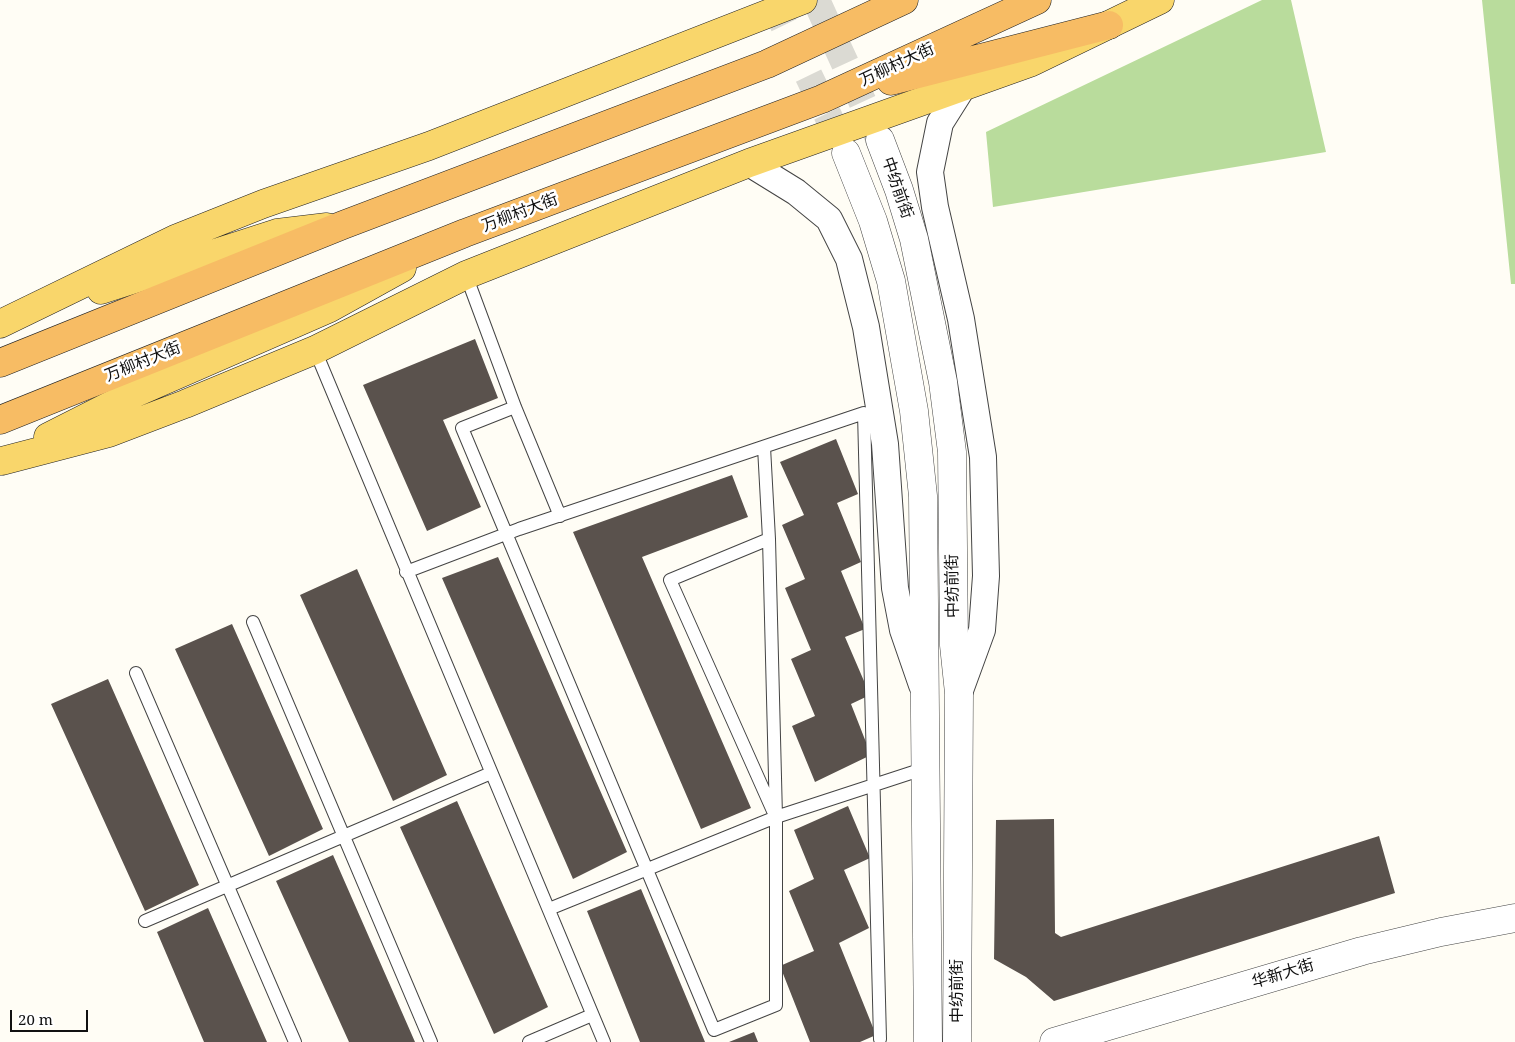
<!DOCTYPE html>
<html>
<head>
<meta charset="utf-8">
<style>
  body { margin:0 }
  #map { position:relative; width:1515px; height:1042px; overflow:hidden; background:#fffdf5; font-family:"Noto Serif",serif }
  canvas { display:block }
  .scale { position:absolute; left:10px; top:1010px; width:78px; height:22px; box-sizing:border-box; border:2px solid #111; border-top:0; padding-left:6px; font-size:15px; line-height:18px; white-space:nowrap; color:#111; -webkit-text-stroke:4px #fff; paint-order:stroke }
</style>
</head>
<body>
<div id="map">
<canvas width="1515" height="1042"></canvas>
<div class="scale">20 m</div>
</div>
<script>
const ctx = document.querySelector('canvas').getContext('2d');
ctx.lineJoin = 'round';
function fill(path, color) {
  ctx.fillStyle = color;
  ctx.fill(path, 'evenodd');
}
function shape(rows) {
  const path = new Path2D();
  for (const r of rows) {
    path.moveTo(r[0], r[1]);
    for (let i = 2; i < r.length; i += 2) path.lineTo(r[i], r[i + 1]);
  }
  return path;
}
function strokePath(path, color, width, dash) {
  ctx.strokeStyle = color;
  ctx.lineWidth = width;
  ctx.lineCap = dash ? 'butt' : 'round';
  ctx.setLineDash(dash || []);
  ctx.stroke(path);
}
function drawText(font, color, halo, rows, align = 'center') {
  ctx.font = font + ' "Noto Serif","Noto Sans SC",serif';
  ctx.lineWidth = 5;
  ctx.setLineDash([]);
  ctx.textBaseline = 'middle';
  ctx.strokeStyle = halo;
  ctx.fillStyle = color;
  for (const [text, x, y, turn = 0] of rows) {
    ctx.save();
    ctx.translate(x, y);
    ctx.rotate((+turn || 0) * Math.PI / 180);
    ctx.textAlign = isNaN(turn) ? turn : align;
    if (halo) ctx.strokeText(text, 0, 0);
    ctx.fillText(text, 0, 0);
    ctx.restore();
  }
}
fill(shape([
  [1262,0,1291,0,1326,152,993,207,986,132],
  [1482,0,1515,0,1515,284,1511,284]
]), '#b9dc9c');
fill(shape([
  [475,339,498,398,443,420,481,507,427,531,363,385],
  [836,439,858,494,837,503,861,562,841,571,865,629,845,637,870,695,851,704,871,755,815,782,792,726,815,716,791,659,811,650,785,588,805,579,782,525,804,515,780,462],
  [732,475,748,517,642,557,751,808,701,829,573,532],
  [498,557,627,852,573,879,442,578],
  [357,569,447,775,393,801,300,595],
  [232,624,323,829,269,856,175,649],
  [108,679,199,885,145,911,51,704],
  [457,801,548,1007,494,1034,400,827],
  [848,806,870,858,844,870,869,928,839,943,876,1035,860,1042,810,1042,780,966,814,951,789,891,814,879,794,830],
  [1054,819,1055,933,1061,937,1379,836,1395,893,1054,1001,1026,977,994,959,996,820],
  [333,855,415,1042,349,1042,276,881],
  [641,889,705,1042,640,1042,587,911],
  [208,908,267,1042,204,1042,157,932],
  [754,1032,758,1042,729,1042]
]), '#5a524d');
strokePath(shape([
  [772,0,846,153],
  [816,0,880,140]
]), '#dbdad3', 28, [28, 14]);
const service = shape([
  [466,275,515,407,560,516],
  [315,350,604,1042],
  [515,407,462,428,714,1030,776,1005,776,817,769,539,764,447],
  [769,539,670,580,773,811],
  [406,572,519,529,864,413,880,1039],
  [253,622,431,1042],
  [136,673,295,1042],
  [549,909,776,817,926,768],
  [145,921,491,773],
  [529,1042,592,1015]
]);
const minor = shape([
  [749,163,796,192,829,219,849,259,866,327,885,444,895,588,903,630,922,685],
  [959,693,982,630,986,576,983,457,961,319,935,207,930,172,940,123,964,85]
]);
const tertiary = shape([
  [880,140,899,190,914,239,943,382,952,452,954,645,959,693,957,1042],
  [846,153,873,221,891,281,914,411,923,496,928,1042],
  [1054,1042,1362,951,1441,932,1515,918]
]);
const primary = shape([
  [101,290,277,233,327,227],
  [0,324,175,239,263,204,429,146,803,0],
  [48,437,131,395,328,309,402,268],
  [2,461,109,433,185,404,315,350,466,275,749,163,1032,62,1160,0]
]);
const trunk = shape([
  [891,81,1109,25],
  [0,363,343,225,767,64,904,0],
  [0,420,465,233,822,99,1037,0]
]);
strokePath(service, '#444', 14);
strokePath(minor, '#444', 28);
strokePath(tertiary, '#444', 29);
strokePath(primary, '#222', 29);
strokePath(trunk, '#222', 29);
strokePath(service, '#fff', 12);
strokePath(minor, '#fff', 26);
strokePath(tertiary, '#fff', 28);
strokePath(primary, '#f9d66b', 28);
strokePath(trunk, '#f7bc64', 28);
drawText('16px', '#111', '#fff', [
  ["万柳村大街",897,65,-25],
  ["中纺前街",897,188,71],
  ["万柳村大街",520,213,-21],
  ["万柳村大街",143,362,-22],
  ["中纺前街",953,586,-91],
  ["华新大街",1283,974,-17],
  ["中纺前街",957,991,-90]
]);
</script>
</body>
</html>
